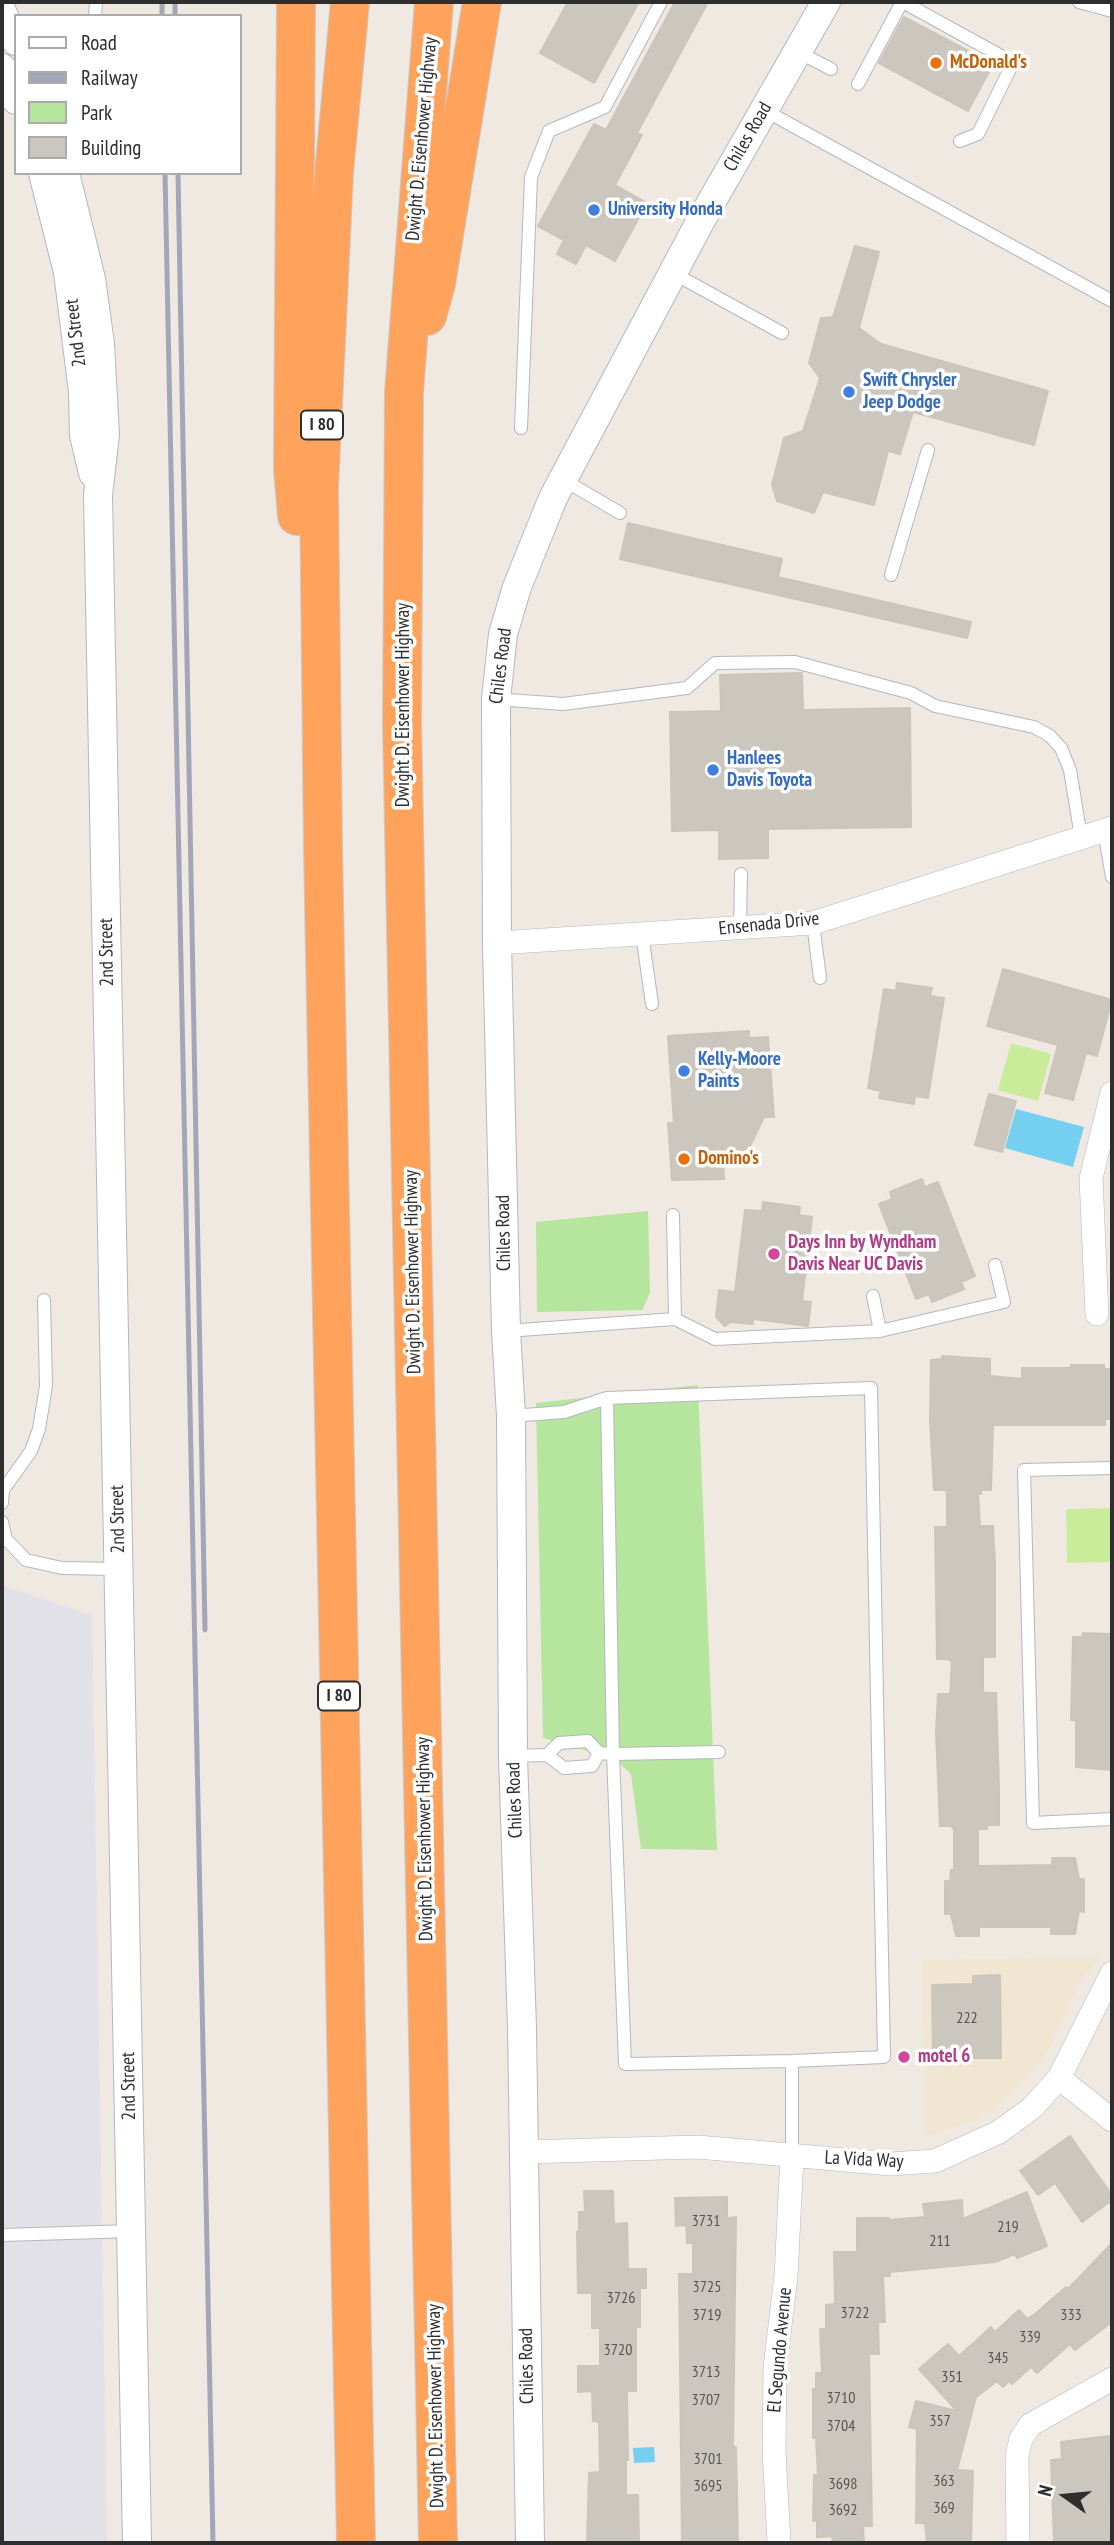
<!DOCTYPE html>
<html>
<head>
<meta charset="utf-8">
<style>
  body { margin:0 }
  #map { position:relative; width:1114px; height:2545px; overflow:hidden; background:#efe9e1; font-family:"PT Sans Narrow",sans-serif }
  canvas { display:block }
  .frame { position:absolute; inset:0; border:4px solid #2e2e2e; pointer-events:none }
  .legend { position:absolute; left:14px; top:14px; width:228px; height:161px; box-sizing:border-box; background:#fff; border:2px solid #ababab; margin:0; padding:9px 12px; list-style:none; font-size:21px; color:#2e2e2e }
  .legend li { display:flex; align-items:center; gap:14px; height:35px }
  .legend b { width:35px; border:2px solid #ababab }
  .north { position:absolute; left:1030px; top:2461px; width:70px; height:70px; -webkit-text-stroke:5px #fff; paint-order:stroke; rotate:285deg; font-size:19px; font-weight:700; line-height:28px; text-align:center; color:#2e2e2e }
  .north::after { content:''; display:block; margin:auto; width:24px; height:32px; background:#2e2e2e; clip-path:polygon(50% 0,100% 100%,50% 72%,0 100%) }
</style>
</head>
<body>
<div id="map">
<canvas width="1114" height="2545"></canvas>
<div class="frame"></div>
<ul class="legend">
<li><b style="height:9px;background:#fff"></b>Road</li>
<li><b style="height:9px;background:#a3a6b8"></b>Railway</li>
<li><b style="height:19px;background:#b6e59e"></b>Park</li>
<li><b style="height:19px;background:#cbc7bf"></b>Building</li>
</ul>
<div class="north">N</div>
</div>
<script>
const ctx = document.querySelector('canvas').getContext('2d');
ctx.lineJoin = 'round';
function fill(path, color) {
  ctx.fillStyle = color;
  ctx.fill(path, 'evenodd');
}
function shape(rows) {
  const path = new Path2D();
  for (const r of rows) {
    path.moveTo(r[0], r[1]);
    for (let i = 2; i < r.length; i += 2) path.lineTo(r[i], r[i + 1]);
  }
  return path;
}
function strokePath(path, color, width, dash) {
  ctx.strokeStyle = color;
  ctx.lineWidth = width;
  ctx.lineCap = dash ? 'butt' : 'round';
  ctx.setLineDash(dash || []);
  ctx.stroke(path);
}
function drawText(font, color, halo, rows, align = 'center') {
  ctx.font = font + ' "PT Sans Narrow",sans-serif';
  ctx.lineWidth = 7;
  ctx.setLineDash([]);
  ctx.textBaseline = 'middle';
  ctx.strokeStyle = halo;
  ctx.fillStyle = color;
  for (const [text, x, y, turn = 0] of rows) {
    ctx.save();
    ctx.translate(x, y);
    ctx.rotate((+turn || 0) * Math.PI / 180);
    ctx.textAlign = isNaN(turn) ? turn : align;
    if (halo) ctx.strokeText(text, 0, 0);
    ctx.fillText(text, 0, 0);
    ctx.restore();
  }
}
fill(shape([
  [2,1585,92,1615,107,2543,2,2543]
]), '#e3e1e8');
fill(shape([
  [1101,1957,1082,1978,1047,2053,1021,2083,1002,2102,975,2121,926,2136,922,1960]
]), '#f0e6d1');
fill(shape([
  [648,1211,650,1293,642,1310,537,1312,536,1222],
  [698,1385,717,1850,641,1849,631,1774,615,1759,543,1738,536,1403]
]), '#b6e59e');
fill(shape([
  [1011,1043,1051,1054,1038,1101,998,1090],
  [1112,1508,1112,1562,1067,1563,1066,1509]
]), '#c9ec9a');
fill(shape([
  [1016,1109,1084,1127,1073,1167,1005,1148],
  [654,2447,655,2462,634,2463,633,2448]
]), '#75cff0');
const building = shape([
  [568,2,639,2,594,83,540,53,568,2],
  [675,2,708,2,637,133,642,135,615,185,647,203,615,261,586,245,576,264,557,254,564,240,538,226,594,124,606,130,675,2],
  [904,17,993,64,968,111,879,63,904,17],
  [855,246,879,252,859,328,881,344,1048,391,1034,445,913,412,900,454,888,451,874,505,823,492,814,513,777,501,772,485,784,438,803,431,820,378,809,363,821,318,833,317,855,246],
  [628,523,782,559,778,577,971,622,967,638,620,559,628,523],
  [802,673,803,710,910,708,911,827,768,829,768,858,719,859,719,830,672,831,670,712,721,711,720,675,802,673],
  [1003,969,1112,1000,1097,1056,1086,1053,1073,1100,1045,1093,1058,1045,987,1026,1003,969],
  [897,983,932,988,930,996,944,998,928,1098,915,1096,914,1104,879,1098,881,1091,868,1088,884,989,896,991,897,983],
  [749,1031,749,1038,768,1037,774,1117,764,1117,750,1146,723,1163,724,1179,672,1180,668,1123,674,1123,668,1036,749,1031],
  [989,1094,1016,1101,1002,1152,975,1145,989,1094],
  [922,1179,925,1187,938,1182,975,1276,961,1282,964,1289,932,1302,929,1294,916,1299,879,1204,892,1199,890,1192,922,1179],
  [763,1202,800,1207,799,1215,812,1217,802,1301,811,1302,808,1326,753,1319,753,1324,730,1322,725,1326,716,1317,719,1290,735,1292,745,1210,762,1211,763,1202],
  [942,1356,990,1359,990,1376,1022,1379,1022,1368,1071,1368,1071,1365,1104,1365,1104,1369,1112,1369,1112,1419,1105,1419,1105,1425,993,1425,991,1490,981,1490,981,1494,978,1494,980,1526,993,1526,995,1563,995,1657,983,1657,983,1690,984,1693,996,1693,999,1786,999,1825,987,1825,987,1829,978,1829,978,1866,1052,1865,1052,1858,1075,1858,1079,1879,1084,1879,1084,1912,1079,1911,1075,1934,1051,1934,1051,1927,979,1927,979,1936,956,1936,951,1914,945,1914,945,1881,950,1881,951,1870,954,1870,954,1829,951,1826,940,1826,936,1732,938,1694,950,1694,952,1662,948,1659,937,1659,935,1527,947,1527,947,1495,946,1490,934,1490,930,1421,931,1360,942,1359,942,1356],
  [1083,1633,1112,1634,1112,1770,1076,1767,1076,1720,1071,1720,1073,1637,1082,1637,1083,1633],
  [1000,1975,1001,2058,973,2058,973,2050,933,2051,932,1985,973,1984,973,1976,1000,1975],
  [1070,2136,1112,2195,1112,2200,1082,2222,1055,2183,1038,2195,1020,2171,1070,2136],
  [584,2191,613,2191,614,2224,627,2223,628,2269,646,2269,646,2288,640,2288,640,2327,636,2327,636,2391,627,2391,628,2460,626,2460,626,2495,638,2495,639,2543,587,2543,589,2473,600,2472,599,2422,593,2421,592,2391,578,2392,578,2366,600,2366,600,2328,592,2328,592,2293,578,2293,577,2232,579,2231,579,2212,585,2212,584,2191],
  [1027,2192,1047,2246,1017,2258,1015,2254,995,2262,890,2272,890,2276,883,2276,885,2322,878,2322,879,2354,869,2354,872,2526,863,2526,864,2543,833,2543,832,2536,817,2537,817,2521,813,2521,814,2475,818,2475,816,2438,813,2438,813,2389,816,2389,816,2373,822,2373,820,2329,826,2329,826,2305,835,2304,834,2252,857,2252,857,2218,889,2218,889,2220,925,2217,923,2204,962,2200,963,2219,1027,2192],
  [727,2197,727,2218,736,2217,733,2447,736,2447,738,2543,682,2543,679,2274,693,2274,693,2243,687,2243,686,2225,676,2226,675,2198,727,2197],
  [1112,2243,1112,2322,1075,2350,1070,2344,1037,2373,1031,2367,1012,2384,1009,2381,1003,2387,997,2381,976,2397,957,2470,973,2471,971,2543,927,2543,925,2523,916,2523,917,2429,909,2427,916,2401,957,2411,919,2369,948,2344,959,2356,991,2327,995,2332,1019,2310,1027,2319,1035,2314,1066,2287,1068,2289,1112,2243],
  [1109,2436,1112,2467,1112,2477,1109,2477,1111,2543,1054,2543,1051,2460,1062,2459,1061,2442,1109,2436]
]);
fill(building, '#cbc7bf');
strokePath(building, '#cbc5ba', 2);
const service = shape([
  [903,2,1001,56,1009,71,978,134,960,141],
  [1079,2,1112,11],
  [95,16,96,2],
  [798,52,831,69],
  [858,84,902,2],
  [764,110,1112,301],
  [673,273,782,333],
  [521,428,531,177,549,131,605,107,661,2],
  [562,479,620,513],
  [891,575,928,450],
  [496,699,563,704,687,688,715,663,795,662,911,693,935,706,1034,727,1050,736,1061,748,1070,770,1081,837],
  [1104,830,1112,877],
  [813,923,820,978],
  [740,928,741,874],
  [642,934,652,1004],
  [675,1319,715,1339,880,1331,873,1296],
  [506,1331,675,1319,673,1215],
  [880,1331,1004,1302,995,1265],
  [607,1398,613,1754,719,1752],
  [511,1416,564,1412,607,1398,871,1388,884,2057,792,2061,792,2156],
  [1112,1468,1024,1470,1033,1823,1112,1819],
  [2,1503,3,1490,31,1451,39,1429,46,1386,44,1300],
  [2,1522,6,1539,26,1560,62,1568,119,1569],
  [547,1755,559,1743,588,1741,599,1753,613,1754,625,2064,792,2061],
  [513,1756,547,1755,564,1768,592,1766,599,1753],
  [2,2235,132,2231]
]);
const minor = shape([
  [497,943,813,923,1112,828],
  [1097,1314,1091,1178,1112,1093],
  [1059,2078,1112,2120],
  [524,2152,698,2147,891,2164,935,2161,999,2132,1032,2108,1059,2078,1112,1973],
  [779,2543,774,2450,775,2367,786,2276,792,2156],
  [1018,2543,1017,2456,1021,2439,1030,2425,1112,2379]
]);
const tertiary = shape([
  [2,12,16,41],
  [2,68,16,100],
  [43,173,68,272,83,392,84,435,93,473],
  [65,173,91,279,100,344,105,435,98,495,137,2543],
  [530,2543,522,2028,513,1756,511,1416,506,1331,497,943,496,699,503,634,517,587,553,498,701,220,826,2]
]);
const motorway = shape([
  [296,2,293,469,297,516],
  [350,2,334,173,319,488,323,849,356,2543],
  [434,2,404,392,402,724,438,2543],
  [427,316,436,284,482,2]
]);
strokePath(service, '#b4b7c1', 14);
strokePath(minor, '#b4b7c1', 24);
strokePath(tertiary, '#b4b7c1', 30);
strokePath(motorway, '#c9c9c9', 40);
strokePath(service, '#fff', 12);
strokePath(minor, '#fff', 23);
strokePath(tertiary, '#fff', 28);
strokePath(motorway, '#ffa35c', 38);
strokePath(shape([
  [162,2,162,16],
  [175,2,175,16],
  [165,173,213,2543],
  [178,173,205,1630]
]), '#a3a6b8', 5);
for (const [x, y, r, color] of [
  [936,63,7,"#e8710a"],
  [594,210,7,"#3f7fe0"],
  [849,392,7,"#3f7fe0"],
  [713,770,7,"#3f7fe0"],
  [684,1071,7,"#3f7fe0"],
  [684,1159,7,"#e8710a"],
  [774,1254,7,"#d1479c"],
  [904,2057,7,"#d1479c"]
]) {
  const dot = new Path2D();
  dot.arc(x, y, r, 0, 2 * Math.PI);
  ctx.fillStyle = color;
  ctx.fill(dot);
  strokePath(dot, '#fff', 2.5);
}
drawText('16px', '#555452', null, [
  ["222",967,2018],
  ["3731",706,2221],
  ["219",1008,2227],
  ["211",940,2241],
  ["3725",707,2287],
  ["3726",621,2298],
  ["3722",855,2313],
  ["3719",707,2315],
  ["333",1071,2315],
  ["339",1030,2337],
  ["3720",618,2350],
  ["345",998,2358],
  ["3713",706,2372],
  ["351",952,2377],
  ["3710",841,2398],
  ["3707",706,2400],
  ["357",940,2421],
  ["3704",841,2426],
  ["3701",708,2459],
  ["363",944,2481],
  ["3698",843,2484],
  ["3695",708,2486],
  ["369",944,2508],
  ["3692",843,2510]
]);
for (const [x, y, w] of [
  [322,425,42],
  [339,1696,42]
]) {
  const box = new Path2D();
  box.roundRect(x - w / 2, y - 14.5, w, 29, 5);
  ctx.fillStyle = '#fff';
  ctx.fill(box);
  strokePath(box, '#2e2e2e', 2);
}
drawText('bold 18px', '#2e2e2e', null, [
  ["I 80",322,425],
  ["I 80",339,1696]
]);
drawText('bold 19px', '#c56008', '#fff', [
  ["McDonald's",950,63],
  ["Domino's",698,1159]
], 'left');
drawText('19px', '#2e2e2e', '#fff', [
  ["Chiles Road",748,137,-60],
  ["Dwight D. Eisenhower Highway",422,139,-85],
  ["2nd Street",76,333,-97],
  ["Chiles Road",501,666,-83],
  ["Dwight D. Eisenhower Highway",404,705,-90],
  ["Ensenada Drive",769,924,-6],
  ["2nd Street",107,952,-91],
  ["Chiles Road",504,1233,-91],
  ["Dwight D. Eisenhower Highway",413,1272,-91],
  ["2nd Street",118,1519,-91],
  ["Chiles Road",515,1800,-92],
  ["Dwight D. Eisenhower Highway",425,1839,-91],
  ["2nd Street",129,2086,-91],
  ["La Vida Way",864,2160,3],
  ["El Segundo Avenue",780,2350,-85],
  ["Chiles Road",527,2366,-91],
  ["Dwight D. Eisenhower Highway",436,2406,-91]
]);
drawText('bold 19px', '#366cbe', '#fff', [
  ["University Honda",608,210],
  ["Swift Chrysler",863,381],
  ["Jeep Dodge",863,403],
  ["Hanlees",727,759],
  ["Davis Toyota",727,781],
  ["Kelly-Moore",698,1060],
  ["Paints",698,1082]
], 'left');
drawText('bold 19px', '#b23c85', '#fff', [
  ["Days Inn by Wyndham",788,1243],
  ["Davis Near UC Davis",788,1265],
  ["motel 6",918,2057]
], 'left');
</script>
</body>
</html>
